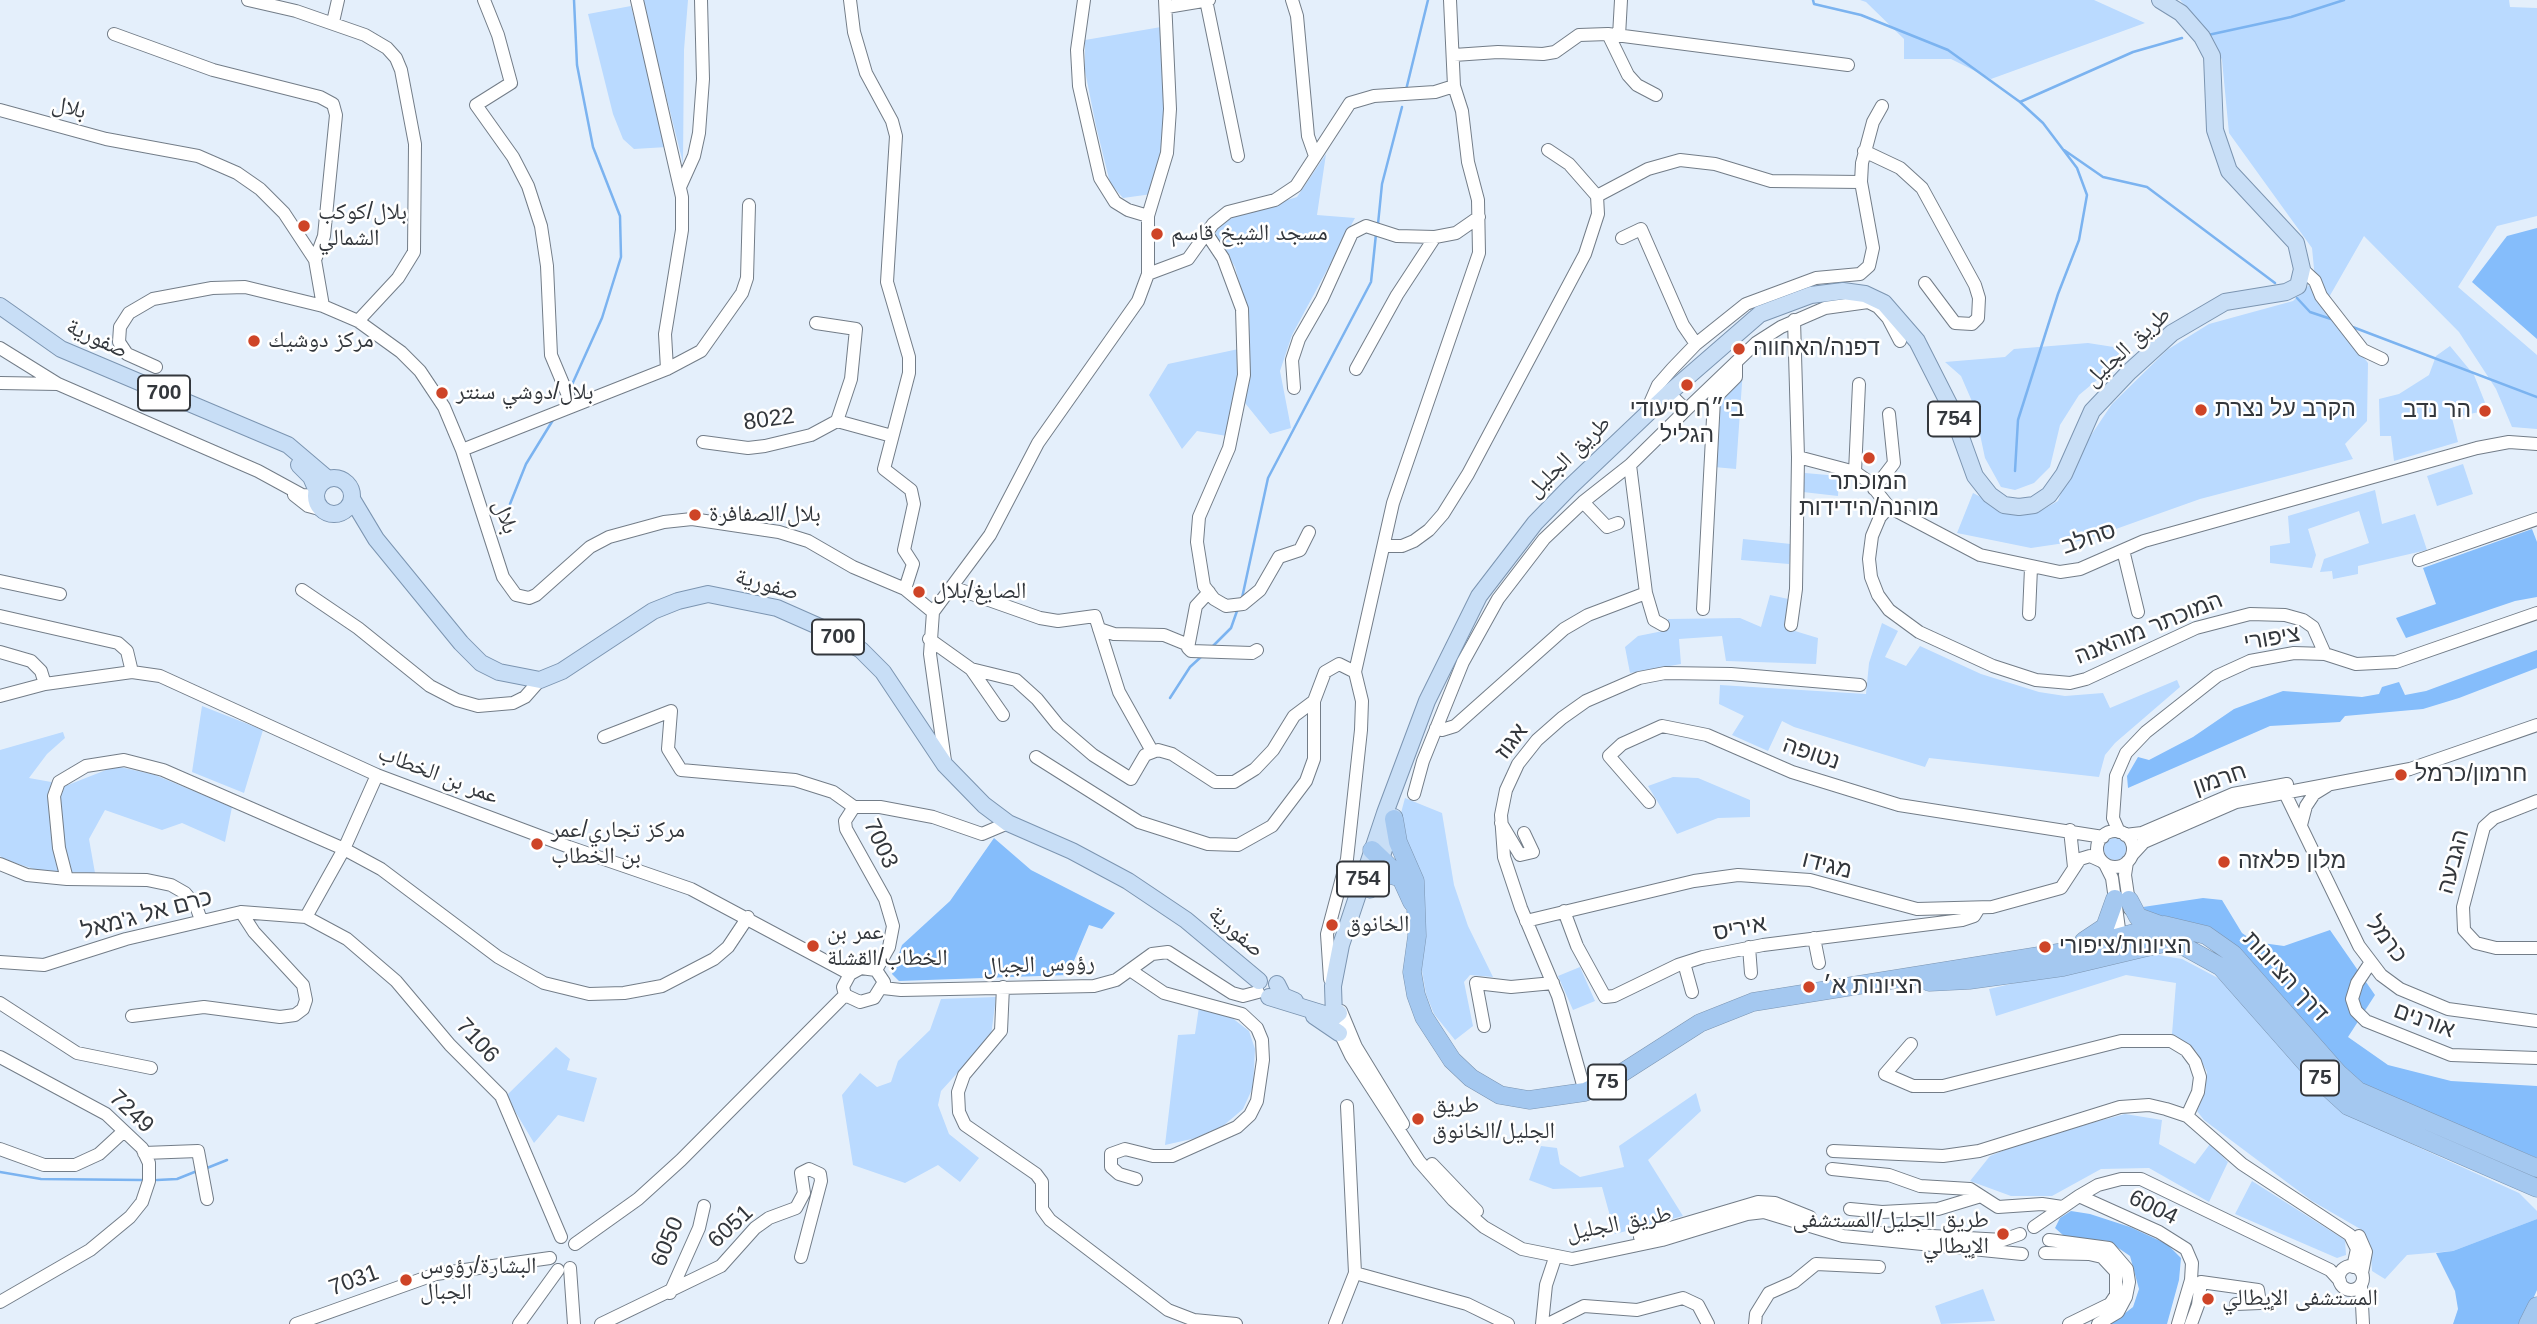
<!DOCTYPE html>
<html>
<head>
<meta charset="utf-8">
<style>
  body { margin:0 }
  canvas { display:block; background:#e4effb }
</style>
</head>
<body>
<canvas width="2537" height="1324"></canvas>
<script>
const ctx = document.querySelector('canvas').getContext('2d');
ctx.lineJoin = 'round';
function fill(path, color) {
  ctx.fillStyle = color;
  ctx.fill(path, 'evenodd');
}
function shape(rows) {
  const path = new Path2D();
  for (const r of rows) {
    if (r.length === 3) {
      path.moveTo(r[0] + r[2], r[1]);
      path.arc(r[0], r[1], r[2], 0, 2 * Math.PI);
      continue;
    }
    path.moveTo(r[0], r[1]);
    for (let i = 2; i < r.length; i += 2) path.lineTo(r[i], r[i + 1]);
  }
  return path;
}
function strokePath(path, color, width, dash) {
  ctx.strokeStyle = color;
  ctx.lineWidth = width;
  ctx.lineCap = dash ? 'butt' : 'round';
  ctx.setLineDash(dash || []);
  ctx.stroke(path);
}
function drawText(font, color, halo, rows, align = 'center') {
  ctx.font = font + ' Arial,"Noto Naskh Arabic","Noto Sans Hebrew",sans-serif';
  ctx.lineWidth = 5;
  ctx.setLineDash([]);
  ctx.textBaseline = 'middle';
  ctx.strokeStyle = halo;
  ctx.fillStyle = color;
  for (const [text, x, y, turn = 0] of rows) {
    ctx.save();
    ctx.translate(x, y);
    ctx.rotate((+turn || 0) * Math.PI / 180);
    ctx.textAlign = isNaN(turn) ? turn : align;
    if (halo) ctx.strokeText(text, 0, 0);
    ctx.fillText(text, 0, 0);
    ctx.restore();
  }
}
fill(shape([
  [642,0,688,0,684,50,683,163],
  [1860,0,2094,0,2145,23,1991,79,1951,59,1904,59,1904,39,1866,2],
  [2180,0,2509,0,2510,7,2537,8,2537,216,2497,226,2458,287,2537,355,2537,429,2512,427,2496,389,2459,332,2364,236,2324,306,2368,363,2367,421,2345,444,2353,459,2200,499,2085,540,2031,548,1957,533,1973,493,2010,512,2035,514,2058,501,2073,462,2112,404,2167,350,2209,324,2293,301,2315,279,2312,248,2229,133,2222,60,2209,32],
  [631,6,667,147,634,149,623,139,613,114,588,14],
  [1161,27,1165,104,1163,152,1152,194,1123,198,1110,183,1096,126,1085,71,1085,40],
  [1326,154,1317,215,1355,218,1292,335,1280,371,1291,428,1270,434,1245,403,1227,436,1197,431,1182,449,1149,395,1168,364,1248,347,1246,308,1235,267,1215,234,1223,220,1297,197],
  [2088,343,2133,350,2079,395,2060,425,2050,467,2034,483,2015,490,2001,487,1985,458,1974,406,1961,376,1945,362,2005,357,2014,349],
  [2450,346,2474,375,2488,410,2452,418,2458,442,2394,461,2391,436,2380,436,2379,399,2399,394,2429,375,2436,356],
  [1743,369,1736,469,1714,467,1717,392],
  [2463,464,2473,494,2437,506,2427,476],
  [1805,473,1839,476,1838,496,1803,492],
  [2375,490,2382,524,2415,514,2427,550,2358,566,2358,574,2333,579,2332,571,2320,572,2324,559,2369,543,2359,511,2308,529,2316,555,2312,568,2270,563,2270,546,2290,543,2288,516],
  [1743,539,1791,544,1789,564,1741,560],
  [1770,595,1793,600,1785,628,1818,638,1816,664,1726,661,1722,636,1679,639,1681,664,1630,673,1625,647,1638,636,1668,630,1668,619,1740,618,1761,627],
  [1882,623,1898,631,1885,657,1906,666,1920,646,1981,674,2039,692,2065,696,2103,693,2110,708,2177,680,2180,687,2115,743,2105,755,2099,777,1929,758,1925,767,1794,727,1782,721,1768,751,1732,735,1744,716,1719,704,1720,685,1866,694,1869,663],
  [202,706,263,730,244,793,192,772],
  [63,732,65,738,47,754,29,778,68,785,116,766,155,775,232,807,225,842,182,823,162,830,105,810,89,839,95,873,40,871,3,859,0,856,0,750],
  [1673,777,1698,778,1750,800,1750,817,1718,818,1677,834,1648,786],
  [1405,798,1442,813,1454,885,1468,926,1493,977,1470,975,1464,982,1473,1026,1455,1040,1434,1014,1426,994,1397,828],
  [2115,849,11],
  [2146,953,2182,959,2218,978,2340,1106,2363,1122,2519,1193,2537,1211,2537,1219,2453,1251,2407,1255,2385,1279,2372,1271,2371,1255,2362,1230,2312,1201,2204,1120,2197,1111,2205,1093,2207,1072,2196,1051,2172,1034,2176,983,2126,975,1996,1016,1989,989],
  [1580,967,1595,1001,1573,1010,1558,976],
  [996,997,991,1036,941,1091,938,1105,949,1134,979,1158,960,1182,938,1165,905,1183,853,1165,842,1095,860,1073,877,1087,891,1082,898,1061,930,1030,941,999],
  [1199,1007,1227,1014,1249,1031,1255,1049,1253,1087,1243,1109,1223,1126,1196,1138,1165,1145,1178,1035,1195,1034],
  [556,1047,570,1059,567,1070,597,1078,584,1122,558,1115,534,1143,506,1096],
  [1696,1093,1701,1111,1648,1160,1683,1216,1615,1234,1602,1187,1553,1189,1529,1180,1541,1146,1557,1148,1560,1164,1580,1177,1624,1167,1619,1146],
  [2125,1114,2162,1120,2159,1144,2195,1164,2210,1144,2228,1162,2209,1202,2149,1168,2101,1169,2052,1196,2011,1196,1970,1181,1990,1156,2032,1139],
  [2252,1181,2345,1240,2346,1255,2337,1258,2235,1214],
  [1983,1289,1995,1321,1941,1324,1935,1306]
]), '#badaff');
fill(shape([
  [2537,228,2537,339,2472,282,2507,236],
  [2532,529,2537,542,2537,597,2515,601,2406,638,2396,618,2436,604,2423,568],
  [2537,650,2537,668,2459,698,2423,709,2345,716,2340,722,2270,726,2128,788,2127,776,2138,757,2149,760,2193,737,2234,709,2283,691,2362,697,2379,694,2382,687,2399,682,2405,695,2426,691],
  [994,838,1031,870,1115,913,1102,929,1089,925,1068,975,899,981,892,974,902,945,950,901],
  [2203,898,2222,900,2242,933,2255,942,2284,946,2330,930,2375,995,2348,1037,2388,1065,2451,1081,2537,1086,2537,1158,2373,1091,2341,1068,2244,953,2151,917,2143,907],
  [2071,1211,2090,1214,2130,1227,2167,1244,2181,1258,2179,1280,2167,1324,2111,1324,2133,1307,2139,1289,2130,1256,2108,1241,2064,1236,2055,1228,2060,1218],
  [2537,1219,2537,1290,2522,1324,2453,1324,2458,1309,2455,1291,2436,1253,2453,1251]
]), '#85bdfb');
strokePath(shape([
  [1813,0,1814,4,1861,15,1948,50,2020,102,2043,123,2077,168,2087,195,2079,240,2058,294,2018,420,2015,471],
  [2208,35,2291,17,2344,0],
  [1406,90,1428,0],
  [2020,102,2133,52,2182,38],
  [2064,150,2103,177,2147,187,2275,283],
  [1378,224,1382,184,1402,107],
  [2297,298,2310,312,2331,319],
  [2350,326,2537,397],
  [570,389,602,318,621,257,620,216,593,147,577,65,574,0],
  [510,504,526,464,553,420],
  [1242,598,1268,478,1371,282,1376,234],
  [1212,647,1231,628,1237,611],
  [1170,698,1190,667,1202,656],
  [207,1168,227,1160],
  [0,1172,41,1179,142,1180],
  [157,1180,177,1179,197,1171]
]), '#7bb3f0', 2.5);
const minor = shape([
  [248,0,296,11,365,35,387,48,396,58,401,70,415,144,414,252,398,278,358,321],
  [484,0,498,35,511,83,476,105,513,157,528,186,541,226,547,266,551,355,572,405],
  [637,0,682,197,682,230,665,334,667,369],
  [850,0,854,32,866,73,892,121,896,136,887,282,909,357,909,373,884,469,911,490,914,504,904,550,913,564,905,589],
  [1084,0,1077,50,1079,86,1100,178,1115,202,1128,210,1148,216],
  [1206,0,1238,156],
  [1292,0,1297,16,1308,136,1315,156],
  [1167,7,1209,0],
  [333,22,338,0],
  [114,34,213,70,320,97,333,104,336,115,324,236,315,260],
  [1608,34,1628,75,1637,85,1656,95],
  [1619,36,1621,0],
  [1454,55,1498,52,1543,54,1555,52,1579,35,1608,34,1848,65],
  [0,110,106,139,198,156,237,173,260,189,284,213,315,260,323,306,358,321,401,352,420,371,444,407,462,450,503,577,516,595,529,598,536,595,590,547,609,537,664,522,692,519,779,532,808,541,853,567,905,589,933,612,930,654,945,761],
  [1864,151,1900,168,1922,188,1975,285,1979,298,1978,318,1972,324,1955,323,1925,283],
  [680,187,694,156,699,133,703,79,701,0],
  [1597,196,1648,169,1680,160,1715,164,1771,181,1861,182],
  [1207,234,1223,258,1242,309,1244,375,1229,448,1199,517,1197,542,1204,586,1214,599,1226,606,1243,604,1260,590,1279,557,1300,550,1309,532],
  [1622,238,1641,229,1683,325,1696,344],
  [2302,269,2315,281,2321,296,2363,350,2382,359],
  [1148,274,1188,259,1213,224,1228,212,1275,200,1296,186,1350,103,1374,96,1435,92,1454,86],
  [1794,320,1798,457],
  [0,348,58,384],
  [156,367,127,354,119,342,120,327,129,313,153,299,212,288,245,287,323,306],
  [1356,369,1397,295,1435,237],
  [0,383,58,384,258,471,302,495,316,496],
  [1294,388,1292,360,1299,339,1322,299,1352,233,1366,226,1397,236,1435,237,1456,233,1479,217],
  [1669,393,1686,410,1756,343,1781,327,1825,308,1868,302,1878,307,1888,318,1900,341],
  [1647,410,1658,385,1672,369,1696,344,1746,304,1816,278,1860,274,1869,266,1873,248,1861,182,1862,163,1873,122,1882,106],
  [837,421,892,436],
  [703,442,748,448,765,446,811,435,837,421,851,379,856,329,816,323],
  [462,450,667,369,701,351,742,293,747,278,749,205],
  [1630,465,1646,593,1654,620,1663,625],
  [1855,472,1859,384],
  [1874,489,1894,463,1889,414],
  [294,495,308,506,323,510],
  [1583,502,1607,527,1618,523],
  [1889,507,1880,517,1872,536,1869,559,1871,577,1878,595,1889,610,1919,632,1993,666,2036,680,2070,683,2086,679,2196,628,2250,614,2285,615,2303,620,2313,627,2325,654],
  [1384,546,1402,546,1414,541,1429,530,1443,514,1468,474,1585,254,1598,214,1597,196,1569,164,1548,150],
  [2123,550,2138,612],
  [2419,560,2537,519],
  [0,581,60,594],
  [952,587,1040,618,1058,621,1095,616,1119,692,1152,751],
  [302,590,358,628,430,686,457,700,478,706,513,703,525,697,540,680],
  [1209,592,1196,606,1188,648,1191,651,1252,653,1257,650],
  [1703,609,1714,399,1736,377,1736,362],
  [933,612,990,535,1038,443,1138,301,1148,274,1148,216,1167,153,1170,109,1165,0],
  [2029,614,2031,568],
  [0,616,118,643,127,651,132,672],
  [1791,625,1796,589,1798,457,1855,472,1869,482,1889,507,1980,555,2060,572,2080,569,2144,541,2477,448,2509,442,2537,444],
  [1099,629,1114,634,1164,635,1186,644],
  [929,639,971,669,1003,715],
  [0,652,31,661,41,671,45,684],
  [971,669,1016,680,1037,699,1058,725,1093,755,1131,779,1145,755,1158,750,1172,754,1215,782,1234,782,1255,769,1273,750,1294,716,1314,701],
  [1355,672,1393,503,1479,253,1478,200,1468,162,1462,111,1454,86,1450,0],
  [0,696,45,684,132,672,160,676,377,775,569,847,691,889,850,974],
  [1436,728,1442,730,1455,726,1564,629,1588,615,1646,593],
  [604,737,671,711,668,749,681,770,795,780,833,792,854,807],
  [1036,757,1139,822,1208,844,1238,845,1272,826,1306,781,1314,759,1314,701,1325,672,1339,664,1355,672,1362,701,1361,730,1347,859,1327,934,1330,979],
  [2281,785,2359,946,2381,975,2400,989,2448,1009,2537,1021],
  [1414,794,1423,761,1463,662,1498,599,1544,539,1583,502,1630,465,1686,410],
  [2537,801,2494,818,2484,827,2463,907,2464,930,2476,943,2496,948,2537,948],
  [1649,802,1609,756,1622,744,1662,726,1707,735,1792,772,1899,805,2103,837],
  [1501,823,1520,855,1533,852,1524,833],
  [2301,825,2306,806,2314,794,2327,786],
  [2070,830,2074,867],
  [2115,849,18],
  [2119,832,2113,818,2116,776,2126,753,2146,732,2217,676,2250,661,2294,653,2325,654,2356,664,2396,662,2537,613],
  [2125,835,2142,833,2233,794,2287,784],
  [2132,855,2144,842,2236,802,2410,769,2537,725],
  [2127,862,2125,875,2130,909],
  [0,864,27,875,67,879,147,880,171,885,185,893,196,906,201,920],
  [2105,864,2112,878,2120,936,2124,941],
  [67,879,59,848,54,796,59,782,86,766,124,760,163,770,344,849,381,869,498,957,544,983,589,994,624,993,662,986,714,959,728,947,748,917],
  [1564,911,1577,946,1605,997,1614,996,1678,965,1703,957,1763,945,1962,920,1974,916,1979,908],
  [306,917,344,849,377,775],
  [1526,921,1694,881,1738,875,1810,880,1917,909,1992,907,2061,888,2080,859,2090,856,2101,861],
  [1814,938,1819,963],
  [1749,947,1751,973],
  [0,962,44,965,126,939,241,912,306,917,347,939,396,981,450,1045,501,1096,561,1237],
  [2371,962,2357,983,2352,999,2356,1011,2366,1021,2451,1055,2537,1058],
  [1684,963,1692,992],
  [861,968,876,970,884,982,874,998,860,1002,845,995,843,987,850,974,861,968],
  [876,970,889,947,893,926,885,899,846,829,845,821,854,807,880,807,933,817,982,834,1008,823],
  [1130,970,1164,993,1242,1014,1257,1028,1262,1040,1263,1060,1257,1101,1250,1115,1237,1127,1172,1156,1153,1156,1125,1149,1111,1154,1111,1167,1119,1174,1136,1179],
  [1003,987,1001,1031,964,1075,958,1092,959,1112,965,1125,1036,1174,1042,1182,1042,1209,1050,1220,1168,1310,1194,1320,1236,1324],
  [883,988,901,990,1094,986,1116,980,1152,954,1168,952,1232,993,1243,996,1258,992],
  [0,1003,77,1053,151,1068],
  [1341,1011,1356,1047,1403,1124],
  [132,1016,204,1007,280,1017,295,1015,303,1009,306,1000,303,985,254,932,241,912],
  [1484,1026,1476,983,1511,987,1553,983],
  [1337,1027,1351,1056,1419,1161,1453,1200,1484,1227,1522,1249,1572,1259,1662,1240,1747,1214,1764,1212,1843,1236,2022,1254],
  [1911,1044,1885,1074,1913,1086,1943,1086,2121,1041,2171,1041,2186,1050,2195,1062,2200,1077,2198,1092,2187,1116],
  [0,1057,106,1114,142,1148,149,1163,149,1181,142,1202,130,1217,90,1250,0,1302],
  [1585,1092,1558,996,1521,908,1504,857,1501,815,1506,790,1518,764,1537,740,1562,718,1586,701,1639,678,1665,673,1731,674,1860,685],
  [0,1149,44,1165,75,1165,99,1154,124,1131],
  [1833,1151,1943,1156,1979,1151,2120,1107,2149,1105,2166,1109,2187,1116,2242,1164,2350,1235,2357,1249,2353,1267],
  [144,1153,198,1151,207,1199],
  [1432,1164,1477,1211],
  [1832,1169,1889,1175,1920,1186,1970,1189,1998,1207,2042,1204,2062,1207],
  [2079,1196,2098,1185,2121,1179,2141,1179,2330,1270,2340,1281],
  [1850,1209,1882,1212,1938,1209,1981,1196],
  [2034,1227,2079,1196,2159,1232,2186,1249,2192,1263,2191,1280,2178,1324],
  [1879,1233,2003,1240,2020,1234],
  [2359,1236,2366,1252,2362,1273],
  [1640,1237,1758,1202,1775,1203,1810,1217],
  [2049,1240,2109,1248,2127,1269,2129,1282,2126,1297,2118,1312,2098,1324],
  [575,1244,638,1199,681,1160,845,995],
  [2045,1253,2089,1254,2102,1257,2116,1272,2116,1295,2110,1304,2069,1324],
  [2351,1278,12],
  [570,1268,574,1324],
  [1355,1273,1467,1304,1508,1324],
  [2361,1285,2363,1324],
  [670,1293,699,1228,704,1206],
  [296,1324,436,1274,550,1258],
  [519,1324,558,1270],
  [601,1324,721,1266,755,1228,769,1218,796,1208,804,1193,801,1173,809,1169,820,1174,821,1181,801,1257],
  [1335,1324,1355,1273,1347,1106],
  [1542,1324,1546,1285,1555,1258],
  [1548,1324,1584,1306,1637,1310,1683,1298,1698,1305,1708,1324],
  [1755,1324,1756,1314,1769,1293,1794,1282,1816,1264,1879,1267],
  [2191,1324,2198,1305,2201,1282,2258,1290,2260,1303,2236,1304]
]);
const major = shape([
  [0,306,61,349,288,445,328,479],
  [299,465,311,477,317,491],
  [334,496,18],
  [352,499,376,539,461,643,481,663,499,672,540,680,562,671,653,611,678,601,708,594,777,608,820,627,861,650,883,672,945,765,984,805,1008,823,1072,851,1128,881,1186,920,1259,981],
  [1378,869,1394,817],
  [1277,984,1283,996,1295,1001],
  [1269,997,1334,1017,1339,1013],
  [1314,1016,1339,1033],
  [1334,1017,1333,986,1341,945,1385,813,1427,701,1479,596,1535,523,1569,488,1669,393,1760,314,1811,295,1843,291,1865,294,1884,303,1917,341,1949,404,1975,476,1990,495,2004,505,2019,507,2034,505,2049,495,2064,474,2092,411,2129,372,2172,333,2225,302,2286,292,2298,286,2302,269,2296,243,2229,171,2215,130,2212,56,2202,37,2181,13,2160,0]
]);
const highway = shape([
  [1394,819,1398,842,1415,881,1417,936,1412,972,1416,995,1424,1017,1452,1060,1471,1078,1500,1095,1529,1100,1585,1092,1614,1078,1700,1023,1753,1002,2064,952,2164,925,2206,935,2233,954,2338,1073,2358,1091,2537,1168],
  [1372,850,1401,878,1412,902],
  [1370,889,1388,874,1401,878],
  [2129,900,2138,917,2160,925],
  [2084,941,2105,927,2115,899],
  [1929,982,1969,980,2063,967,2164,943,2185,947,2221,967,2325,1085,2348,1106,2537,1188],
  [2528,1324,2537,1306]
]);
strokePath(minor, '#737d88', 14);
strokePath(major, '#7c95b1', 18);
strokePath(highway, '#7c95b1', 19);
strokePath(minor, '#fff', 12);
strokePath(major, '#c8def6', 16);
strokePath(highway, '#a4c8f0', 18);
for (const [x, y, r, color] of [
  [304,226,7,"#ce4427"],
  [1157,234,7,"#ce4427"],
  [254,341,7,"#ce4427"],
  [1739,349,7,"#ce4427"],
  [1687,385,7,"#ce4427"],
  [442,393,7,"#ce4427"],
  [2201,410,7,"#ce4427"],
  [2485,411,7,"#ce4427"],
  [1869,458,7,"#ce4427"],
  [695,515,7,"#ce4427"],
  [919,592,7,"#ce4427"],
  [2401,775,7,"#ce4427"],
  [537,844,7,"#ce4427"],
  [2224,862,7,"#ce4427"],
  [1332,925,7,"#ce4427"],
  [813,946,7,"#ce4427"],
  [2045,947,7,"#ce4427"],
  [1809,987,7,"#ce4427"],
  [1418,1119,7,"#ce4427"],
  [2003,1234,7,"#ce4427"],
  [406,1280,7,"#ce4427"],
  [2208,1299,7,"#ce4427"]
]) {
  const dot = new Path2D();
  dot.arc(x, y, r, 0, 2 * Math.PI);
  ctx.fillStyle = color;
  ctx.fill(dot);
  strokePath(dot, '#fff', 2.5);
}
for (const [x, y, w] of [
  [164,393,52],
  [1954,419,52],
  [838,637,52],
  [1363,879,52],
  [2320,1078,38],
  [1607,1082,38]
]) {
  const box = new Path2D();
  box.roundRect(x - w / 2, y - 17.5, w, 35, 5);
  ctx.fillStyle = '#fff';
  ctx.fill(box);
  strokePath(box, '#33373c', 2);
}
drawText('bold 21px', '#33373c', null, [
  ["700",164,393],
  ["754",1954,419],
  ["700",838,637],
  ["754",1363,879],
  ["75",2320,1078],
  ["75",1607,1082]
]);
drawText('23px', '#33373c', '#fff', [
  ["بلال",69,108,15],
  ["صفورية",97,339,25],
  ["طريق الجليل",2128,347,-42],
  ["8022",769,420,-8],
  ["طريق الجليل",1569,457,-44],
  ["بلال",505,517,71],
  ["סחלב",2089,539,-19],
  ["صفورية",767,585,16],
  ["המוכתר מוהאנה",2149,629,-22],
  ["ציפורי",2272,639,-10],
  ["אגוז",1512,742,-53],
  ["נטופה",1811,754,19],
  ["عمر بن الخطاب",438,775,21],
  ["חרמון",2220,780,-19],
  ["7003",880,844,65],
  ["הגבעה",2454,862,-75],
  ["מגידו",1827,866,14],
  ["כרם אל ג'מאל",147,915,-15],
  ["איריס",1740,929,-11],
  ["صفورية",1236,932,41],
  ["כרמל",2386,940,53],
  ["رؤوس الجبال",1039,965,-2],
  ["דרך הציונות",2285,977,47],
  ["אורנים",2424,1021,20],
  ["7106",477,1041,47],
  ["7249",131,1112,43],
  ["6004",2153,1208,26],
  ["طريق الجليل",1619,1224,-11],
  ["6051",731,1227,-43],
  ["6050",668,1242,-68],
  ["7031",354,1281,-20]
]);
drawText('23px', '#33373c', '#fff', [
  ["بلال/كوكب",318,213],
  ["الشمالي",318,239],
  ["مسجد الشيخ قاسم",1171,234],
  ["مركز دوشيك",268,341],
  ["דפנה/האחווה",1753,349],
  ["بلال/دوشي سنتر",456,393],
  ["בי״ח סיעודי",1687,410,"center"],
  ["הגליל",1687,436,"center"],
  ["הקרב על נצרת",2215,410],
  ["הר נדב",2471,411,"right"],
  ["המוכתר",1869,483,"center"],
  ["מוהנה/הידידות",1869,509,"center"],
  ["بلال/الصفافرة",709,515],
  ["الصايغ/بلال",933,592],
  ["חרמון/כרמל",2415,775],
  ["مركز تجاري/عمر",551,831],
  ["بن الخطاب",551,857],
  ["מלון פלאזה",2238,862],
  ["الخانوق",1346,925],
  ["عمر بن",827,933],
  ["الخطاب/القشلة",827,959],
  ["הציונות/ציפורי",2059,947],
  ["הציונות א׳",1823,987],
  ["طريق",1432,1106],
  ["الجليل/الخانوق",1432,1132],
  ["طريق الجليل/المستشفى",1989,1221,"right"],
  ["الإيطالي",1989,1247,"right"],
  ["البشارة/رؤوس",420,1267],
  ["الجبال",420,1293],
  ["المستشفى الإيطالي",2222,1299]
], 'left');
</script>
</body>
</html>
